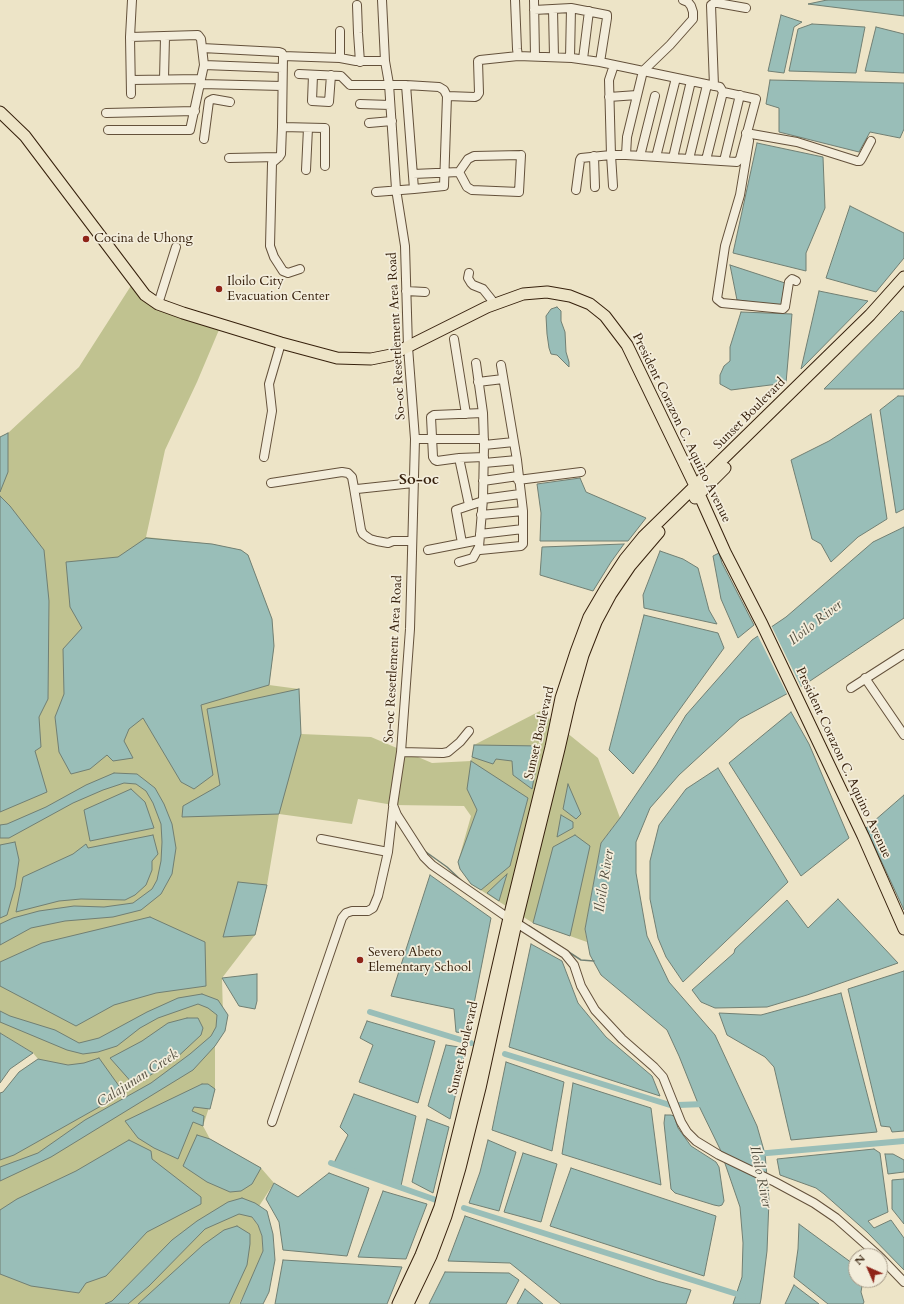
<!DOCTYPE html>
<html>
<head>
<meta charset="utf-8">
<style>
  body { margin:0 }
  #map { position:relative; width:904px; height:1304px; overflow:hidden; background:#ede4c7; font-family:Cardo,serif }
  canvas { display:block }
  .north { position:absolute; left:848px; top:1248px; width:40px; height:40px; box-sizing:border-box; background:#f3eddb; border:1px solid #a79b88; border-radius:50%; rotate:315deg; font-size:11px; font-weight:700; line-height:16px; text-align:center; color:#36200c }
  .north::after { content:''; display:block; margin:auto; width:14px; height:18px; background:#8f2418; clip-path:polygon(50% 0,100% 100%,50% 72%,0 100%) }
</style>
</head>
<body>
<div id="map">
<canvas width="904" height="1304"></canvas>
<div class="north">N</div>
</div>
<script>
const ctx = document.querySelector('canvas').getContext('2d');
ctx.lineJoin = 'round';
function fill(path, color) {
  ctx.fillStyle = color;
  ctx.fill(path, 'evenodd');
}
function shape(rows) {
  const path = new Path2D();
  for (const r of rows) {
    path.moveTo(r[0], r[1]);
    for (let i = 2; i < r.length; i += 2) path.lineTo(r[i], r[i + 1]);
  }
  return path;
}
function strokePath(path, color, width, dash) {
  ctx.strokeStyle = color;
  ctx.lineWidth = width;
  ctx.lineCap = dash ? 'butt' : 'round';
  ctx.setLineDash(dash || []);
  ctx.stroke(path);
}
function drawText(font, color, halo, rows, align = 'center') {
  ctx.font = font + ' Cardo,serif';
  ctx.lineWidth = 3.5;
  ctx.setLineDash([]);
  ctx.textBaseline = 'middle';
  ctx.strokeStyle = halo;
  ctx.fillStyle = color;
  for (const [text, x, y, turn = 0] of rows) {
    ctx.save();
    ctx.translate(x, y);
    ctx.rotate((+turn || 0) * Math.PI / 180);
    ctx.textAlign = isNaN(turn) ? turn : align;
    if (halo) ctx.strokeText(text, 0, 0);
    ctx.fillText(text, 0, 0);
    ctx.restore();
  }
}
fill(shape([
  [134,281,145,295,221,325,197,382,165,450,146,537,212,544,241,550,248,555,272,619,274,646,269,685,299,689,301,734,371,737,432,763,471,761,474,745,540,711,598,758,620,818,601,843,585,929,587,942,533,923,471,884,460,869,458,862,471,816,464,806,393,805,358,799,352,824,279,814,267,885,255,935,222,978,223,1016,215,1046,215,1089,203,1126,210,1139,261,1168,274,1183,252,1217,258,1225,262,1236,263,1251,249,1285,239,1304,0,1304,0,1093,3,1092,19,1072,38,1059,33,1053,0,1033,0,437,8,433,79,367]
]), '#c0c290');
const water = shape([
  [827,0,904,0,904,16,808,4,827,0],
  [781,15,802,22,794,27,784,73,768,71,781,15],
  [812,24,865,27,856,73,789,71,798,29,812,24],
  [876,27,904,34,904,73,865,71,876,27],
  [770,80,904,83,904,129,900,138,870,132,859,152,779,132,779,108,766,104,770,80],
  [757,143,823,157,825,208,806,253,806,271,733,253,757,143],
  [850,206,904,233,904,258,876,292,826,278,850,206],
  [730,265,785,283,781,306,737,300,730,265],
  [819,291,868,301,801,369,819,291],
  [557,307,561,311,561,321,565,332,566,352,569,362,569,367,557,355,551,354,549,348,547,334,546,316,551,309,557,307],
  [901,311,904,312,904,389,824,389,901,311],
  [741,312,792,314,786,383,731,390,720,384,720,375,724,366,730,361,730,347,741,312],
  [898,396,904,396,904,509,896,513,880,410,898,396],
  [871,414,887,519,858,537,831,562,821,544,812,539,791,460,829,441,871,414],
  [8,433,8,472,0,492,0,437,8,433],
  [580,478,586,492,646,518,628,541,540,541,541,513,537,484,580,478],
  [0,496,10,506,44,550,49,601,48,699,39,717,41,747,35,751,47,792,0,812,0,496],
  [904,527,904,618,807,683,740,719,679,775,650,808,636,842,636,873,647,936,669,982,715,1035,757,1126,765,1154,769,1200,767,1251,761,1299,760,1304,733,1304,742,1277,743,1243,740,1207,720,1149,699,1106,679,1056,667,1030,601,975,590,955,585,929,601,843,620,818,656,765,686,715,752,640,786,617,873,542,904,527],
  [146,538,212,544,241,550,248,555,272,619,274,646,269,685,201,705,213,775,194,789,181,782,143,718,129,729,124,741,133,758,113,761,107,755,90,769,71,774,59,752,55,717,64,694,63,649,82,628,70,607,66,562,118,557,146,538],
  [624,544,611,562,593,591,540,575,542,547,624,544],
  [660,551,683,559,698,568,709,610,717,624,644,608,643,595,660,551],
  [719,553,722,563,754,625,738,638,721,599,713,556,719,553],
  [644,615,718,633,724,648,633,774,609,750,644,615],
  [299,689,301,734,279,814,182,817,183,806,220,785,207,709,299,689],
  [791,712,809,744,849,838,801,876,729,763,791,712],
  [474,745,540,746,532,789,513,775,512,761,496,759,493,764,472,757,474,745],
  [471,761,528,798,510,866,481,890,471,884,460,869,458,862,477,810,467,789,471,761],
  [718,768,788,882,683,982,666,957,658,938,650,899,650,861,659,825,686,789,718,768],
  [114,773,137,774,155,788,164,804,172,824,176,848,172,874,161,894,141,910,113,917,65,921,31,928,0,945,0,924,13,918,39,911,74,906,104,907,133,903,152,889,157,880,161,861,162,842,161,824,153,803,146,791,136,784,124,783,103,790,73,803,9,838,0,838,0,825,7,824,46,807,86,785,114,773],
  [568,784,581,814,576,819,563,809,568,784],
  [131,789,145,802,154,828,90,841,84,810,131,789],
  [904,795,904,910,866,828,904,795],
  [561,815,573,822,573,828,557,837,561,815],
  [153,835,158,854,152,861,152,870,146,885,135,895,125,900,81,899,59,901,16,912,23,877,73,854,86,844,88,848,153,835],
  [575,835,590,846,570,936,533,923,553,847,575,835],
  [15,842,19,860,15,887,7,915,0,918,0,845,15,842],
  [507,874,499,901,487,893,507,874],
  [430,875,491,918,468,1034,456,1032,454,1009,391,996,430,875],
  [238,882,267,885,255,935,223,937,238,882],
  [838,899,898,963,807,995,767,1007,715,1008,701,1002,692,990,734,953,735,949,787,900,808,928,838,899],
  [150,917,205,942,206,986,156,993,114,1005,76,1026,0,986,0,962,42,943,150,917],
  [531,944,562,961,578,1003,606,1037,652,1076,660,1096,509,1047,531,944],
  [904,971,904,1131,892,1132,890,1127,881,1126,848,989,904,971],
  [257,974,257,1001,255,1009,239,1006,222,978,257,974],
  [841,993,877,1132,791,1140,774,1067,765,1057,727,1035,719,1013,761,1015,841,993],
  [202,994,218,1000,228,1015,225,1031,215,1046,193,1070,51,1157,0,1181,0,1167,38,1153,85,1120,151,1083,190,1054,211,1036,216,1027,217,1015,208,1008,198,1004,158,1018,140,1028,117,1046,98,1052,83,1054,67,1050,0,1022,0,1011,10,1016,55,1030,79,1043,99,1038,147,1012,178,998,202,994],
  [187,1018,198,1018,203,1028,201,1035,172,1062,134,1085,110,1058,142,1041,168,1023,187,1018],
  [367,1021,435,1041,418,1103,359,1082,373,1045,360,1038,367,1021],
  [0,1033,33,1053,10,1069,0,1083,0,1033],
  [446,1045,466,1048,450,1119,428,1106,446,1045],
  [99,1058,124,1093,14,1155,0,1160,0,1093,3,1092,19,1072,38,1059,68,1065,84,1063,99,1058],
  [506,1062,564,1082,552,1151,492,1130,506,1062],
  [573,1083,651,1108,661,1185,562,1154,573,1083],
  [202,1084,208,1084,215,1089,210,1109,194,1107,192,1111,204,1116,203,1126,193,1122,178,1159,154,1148,138,1138,125,1121,202,1084],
  [354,1094,416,1116,401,1186,334,1163,348,1135,340,1127,354,1094],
  [665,1115,671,1115,674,1116,678,1128,691,1146,716,1162,719,1167,724,1201,722,1205,719,1206,714,1205,675,1193,671,1189,664,1123,665,1115],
  [427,1119,449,1127,433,1193,412,1182,427,1119],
  [197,1135,210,1139,261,1168,252,1184,241,1191,230,1192,207,1182,183,1166,197,1135],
  [129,1140,151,1151,152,1159,201,1197,201,1204,147,1232,106,1276,86,1283,79,1293,31,1286,0,1274,0,1210,17,1199,76,1171,129,1140],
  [488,1140,516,1152,499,1211,469,1203,480,1172,488,1140],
  [874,1149,880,1153,888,1212,868,1221,874,1228,891,1220,904,1238,904,1270,867,1232,824,1194,816,1188,780,1175,777,1159,874,1149],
  [523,1153,557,1164,541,1222,504,1212,523,1153],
  [885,1154,893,1154,904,1160,904,1172,888,1174,885,1154],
  [571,1168,716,1216,704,1276,550,1226,571,1168],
  [329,1173,369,1188,347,1256,283,1250,279,1222,266,1199,274,1183,298,1197,329,1173],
  [904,1179,904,1224,892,1209,892,1180,904,1179],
  [383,1191,427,1204,406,1259,358,1257,383,1191],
  [242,1198,255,1203,267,1211,273,1234,275,1260,269,1292,263,1304,240,1304,263,1251,262,1236,258,1225,252,1217,239,1214,205,1229,149,1286,128,1304,105,1304,112,1301,172,1240,197,1221,228,1202,242,1198],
  [465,1216,657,1281,691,1290,686,1304,561,1304,510,1263,448,1261,465,1216],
  [799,1224,856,1266,856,1280,863,1280,861,1292,864,1302,863,1304,828,1304,794,1277,798,1249,799,1224],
  [237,1226,250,1234,250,1244,247,1265,229,1304,138,1304,203,1245,224,1230,237,1226],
  [283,1260,402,1267,387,1304,275,1304,283,1260],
  [445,1272,509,1273,519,1280,506,1304,429,1304,445,1272],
  [794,1285,819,1304,785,1304,794,1285],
  [525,1289,543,1304,517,1304,525,1289]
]);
fill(water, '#99beb8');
strokePath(water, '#717f73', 1);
fill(shape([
  [771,625,802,689,788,696,757,634]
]), '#ede4c7');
strokePath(shape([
  [426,852,447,867,463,882],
  [529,926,581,960,594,961]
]), '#717f73', 1.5);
strokePath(shape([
  [370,1012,471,1043],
  [505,1054,670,1105],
  [678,1105,705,1104],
  [756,1154,904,1141],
  [331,1163,436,1200],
  [464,1208,743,1296]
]), '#99beb8', 6);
const minor = shape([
  [382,0,385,61,389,84,396,189,405,246,408,347,415,439,410,629,401,752,393,805,397,815,424,857,432,865,504,915,565,954,574,965,581,986,595,1010,622,1039,654,1067,663,1077,681,1122,687,1132,696,1141,719,1155,775,1182,814,1203,836,1218,879,1256],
  [515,0,517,49,518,56,572,58,600,62,720,87,723,92,756,99,740,159,737,162,626,155,611,155,581,158,580,160,576,190],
  [534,0,535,56],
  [357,5,358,33,360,62],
  [553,9,554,57],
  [534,10,571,8,607,15,607,18,600,62],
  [130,37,198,35,201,39,204,65],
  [202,48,279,52,282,53,283,56],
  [340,58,340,31],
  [570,58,571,8],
  [583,59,589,11],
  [299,74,341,76,350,85,406,85,439,87,444,90,447,96,444,186,414,189],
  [313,75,312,101,329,102,331,75],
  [164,79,165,37],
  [131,80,201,79],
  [201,84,282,86],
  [714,86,711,5,714,3,718,3,746,8],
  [131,94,130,37,132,0],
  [447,96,475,97,477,96,479,93,478,61,480,60,518,56],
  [609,97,637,95],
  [360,104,390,105],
  [106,113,195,111],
  [369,123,392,121],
  [282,127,325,128,325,166],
  [108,130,190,130,204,65,282,68],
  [746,133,797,142,857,161,860,161,862,158,871,141],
  [204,139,209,101,213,99,230,102],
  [749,141,740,195,725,246,717,299,722,303,783,309,785,307,789,282,792,279,796,281],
  [521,155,519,192,472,190,467,187,459,172,468,159,474,156,521,155],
  [626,155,627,137,643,71,670,45,693,19,693,12,691,6,688,2,683,0],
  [594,156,595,187],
  [640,156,655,96],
  [656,157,676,78],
  [229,158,279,157],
  [673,158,691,81],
  [689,159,707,85],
  [706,160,723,92],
  [724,161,740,95],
  [306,170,308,128],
  [413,174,459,172],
  [613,186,611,155,609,80,614,65],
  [376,192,414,189,406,85],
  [300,269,288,273,283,271,274,257,270,246,272,163,279,157,281,154,282,127,283,56,340,58,356,61,385,61],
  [469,273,468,278,471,283,473,285,483,289,495,304],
  [406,291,425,292],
  [158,304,176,247],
  [454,339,466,414],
  [476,363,483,413,484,445,483,499,479,547,480,550,521,546,523,544,523,511,517,460,501,365],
  [478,382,503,379],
  [483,413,434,415,431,417,433,457,435,460,437,461,459,458,484,457],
  [415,439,484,439],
  [484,445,514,442],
  [264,457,272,411,269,384,281,343],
  [459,458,469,505],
  [484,463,517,460],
  [518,480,581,472],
  [483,481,518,476],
  [271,483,342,472,348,473,352,477,354,488,357,489,413,483],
  [354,488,361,530,363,534,370,539,377,541,388,543,393,541,412,541],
  [483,499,520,494],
  [481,515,523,511],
  [480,534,523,529],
  [462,543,456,510,483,501],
  [428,550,479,540],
  [459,562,473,558,479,547],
  [865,678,904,735],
  [851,688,904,654],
  [401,752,443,753,448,752,460,742,469,731],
  [321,839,388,852],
  [272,1122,342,918,346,913,352,911,368,911,373,908,378,896,388,852,393,808],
  [880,1257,904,1282]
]);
const major = shape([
  [0,112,25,136,145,295,158,304,183,313,281,343,337,358,371,359,391,355,487,307,523,294,547,292,570,296,590,304,605,316,627,345,699,494,725,552,762,624,863,836,904,929],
  [695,498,725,468],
  [398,1304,421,1255,440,1207,478,1053,509,918,551,747,561,698,576,652,589,617,606,588,625,559,643,537,870,315,904,277],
  [408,1304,431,1256,446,1216,460,1168,480,1088,516,923,559,749,570,701,583,655,596,622,611,594,630,566,659,532]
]);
strokePath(minor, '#64513b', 10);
strokePath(major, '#36200c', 13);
strokePath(minor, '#f3eddb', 8);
strokePath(major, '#ede4c7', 11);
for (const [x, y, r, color] of [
  [86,239,4,"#8f2418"],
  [219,289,4,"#8f2418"],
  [360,960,4,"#8f2418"]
]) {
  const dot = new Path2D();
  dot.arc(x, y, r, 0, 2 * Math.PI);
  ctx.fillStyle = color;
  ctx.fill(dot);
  strokePath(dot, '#f3eddb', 1.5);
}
drawText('13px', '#36200c', '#f3eddb', [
  ["Cocina de Uhong",94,239],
  ["Iloilo City",227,282],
  ["Evacuation Center",227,297],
  ["Severo Abeto",368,953],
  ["Elementary School",368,968]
], 'left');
drawText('13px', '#36200c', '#f3eddb', [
  ["So-oc Resettlement Area Road",397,336,-93],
  ["Sunset Boulevard",750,414,-45],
  ["President Corazon C. Aquino Avenue",681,428,64],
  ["So-oc Resettlement Area Road",394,659,-87],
  ["Sunset Boulevard",540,733,-77],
  ["President Corazon C. Aquino Avenue",843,763,65],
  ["Sunset Boulevard",464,1048,-77]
]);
drawText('italic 14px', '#544f40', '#f3eddb', [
  ["Iloilo River",816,623,-38],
  ["Iloilo River",605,881,-81],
  ["Calajunan Creek",138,1079,-33],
  ["Iloilo River",760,1177,78]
]);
drawText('bold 15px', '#36200c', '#f3eddb', [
  ["So-oc",419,481]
]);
</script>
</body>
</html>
